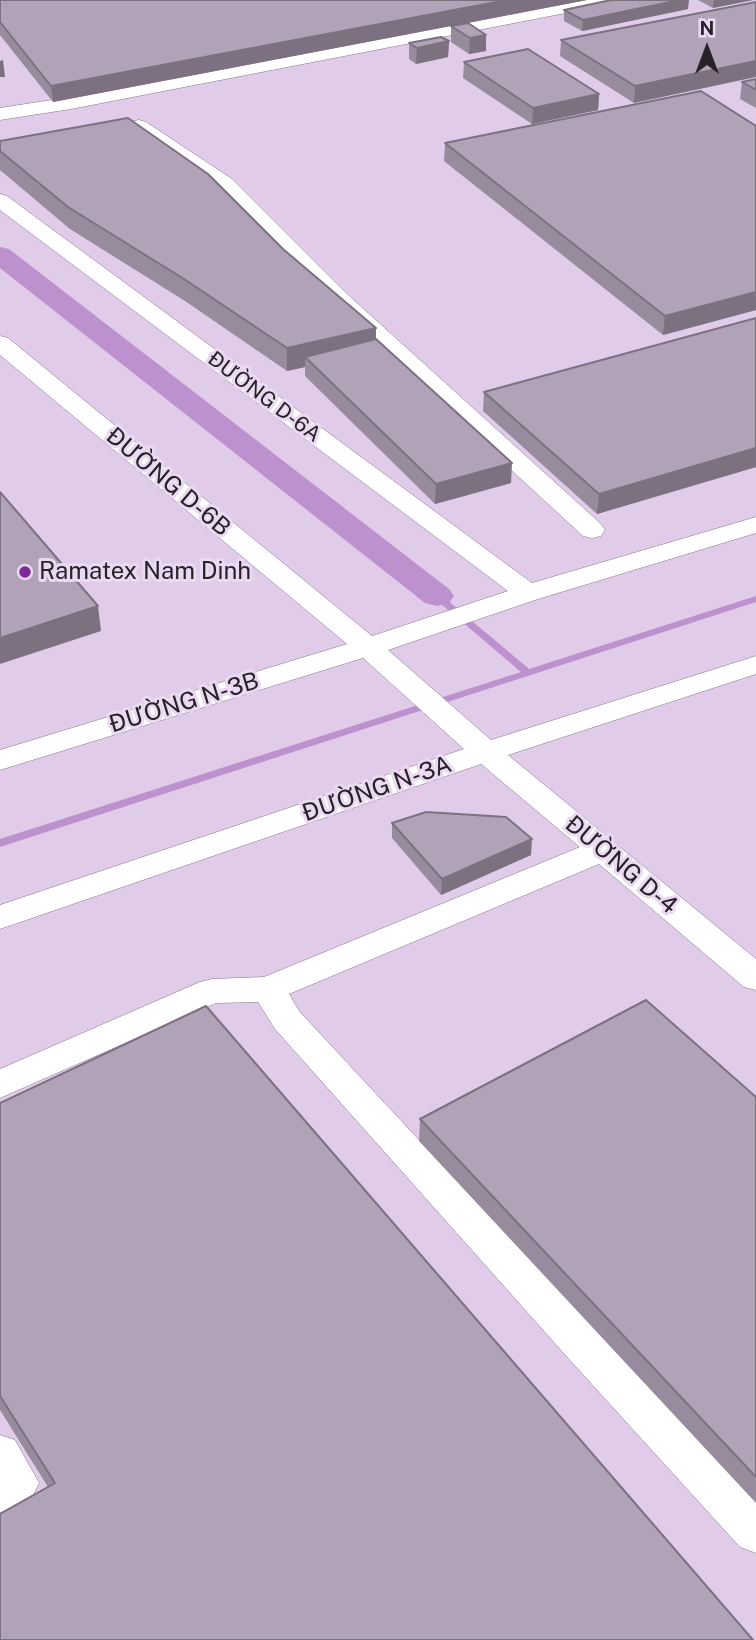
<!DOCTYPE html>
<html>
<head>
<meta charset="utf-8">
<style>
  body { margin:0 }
  #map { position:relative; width:756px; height:1640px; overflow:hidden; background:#ead9f1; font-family:"Public Sans",sans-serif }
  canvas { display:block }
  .north { position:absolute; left:672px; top:14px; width:70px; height:70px; -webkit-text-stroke:5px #ead9f1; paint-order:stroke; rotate:0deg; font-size:19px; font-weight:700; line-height:28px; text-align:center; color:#272129 }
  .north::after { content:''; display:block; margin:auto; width:24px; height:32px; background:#272129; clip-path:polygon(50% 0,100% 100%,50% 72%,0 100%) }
</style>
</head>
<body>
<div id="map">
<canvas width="756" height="1640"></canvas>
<div class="north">N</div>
</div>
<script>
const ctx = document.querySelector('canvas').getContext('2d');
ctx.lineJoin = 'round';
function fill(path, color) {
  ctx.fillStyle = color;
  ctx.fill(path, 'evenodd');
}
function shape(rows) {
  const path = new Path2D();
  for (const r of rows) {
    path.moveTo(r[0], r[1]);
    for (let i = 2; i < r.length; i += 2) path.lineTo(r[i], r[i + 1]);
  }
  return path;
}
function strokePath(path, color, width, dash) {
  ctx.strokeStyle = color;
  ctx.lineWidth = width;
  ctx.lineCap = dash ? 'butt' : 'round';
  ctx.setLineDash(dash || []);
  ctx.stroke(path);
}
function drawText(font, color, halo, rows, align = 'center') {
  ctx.font = font + ' "Public Sans",sans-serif';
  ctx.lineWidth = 6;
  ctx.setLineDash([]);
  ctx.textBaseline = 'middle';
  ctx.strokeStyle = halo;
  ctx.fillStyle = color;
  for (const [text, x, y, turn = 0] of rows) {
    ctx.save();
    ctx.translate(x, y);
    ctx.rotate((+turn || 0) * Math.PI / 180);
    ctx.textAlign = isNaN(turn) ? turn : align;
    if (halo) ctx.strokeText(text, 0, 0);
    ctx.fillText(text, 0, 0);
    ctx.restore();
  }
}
fill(shape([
  [0,0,756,0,756,1640,0,1640]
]), '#e0cce9');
fill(shape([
  [437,593,440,594,529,669,756,596,756,602,0,847,0,839,521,672,434,598,432,596,437,593]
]), '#bc91ce');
fill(shape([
  [0,247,9,249,449,589,454,596,449,603,437,606,425,603,0,268,0,247]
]), '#bc91ce');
const street = shape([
  [581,0,615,0,607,5,71,109,0,120,0,108,71,97,581,0],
  [139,120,146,122,232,179,347,294,601,524,605,530,601,536,592,538,583,536,331,304,218,187,136,132,98,139,88,133,91,129,139,120],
  [0,194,7,196,532,583,756,517,756,533,538,599,388,650,491,740,756,656,756,674,508,755,756,959,756,990,744,987,599,864,289,994,299,1011,364,1081,756,1502,756,1553,740,1547,569,1359,275,1029,258,1002,216,1003,0,1098,0,1069,200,982,212,979,264,977,580,847,481,764,0,929,0,905,464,749,363,658,0,770,0,750,347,644,0,355,0,336,8,338,372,636,508,591,0,210,0,194],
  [0,1435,15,1440,39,1483,32,1497,0,1513,0,1435]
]);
strokePath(street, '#85768b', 1);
fill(street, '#fff');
fill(shape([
  [0,0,587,0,468,23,486,51,469,54,451,42,451,26,53,102,0,35],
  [698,0,753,0,713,8],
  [756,2,634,103,560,56,561,40],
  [688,9,582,31,564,21,564,10],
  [449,41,448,57,416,64,409,59,409,43],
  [464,62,599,94,598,110,532,124,463,78],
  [756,79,756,108,740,99,742,82],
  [756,126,756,310,663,335,444,161,445,143],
  [0,141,376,340,511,483,435,504,305,376,305,367,287,371,185,301,70,229,0,170],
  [756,318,756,467,597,514,483,411,484,392],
  [392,823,531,855,441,895,392,838],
  [756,1097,756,1503,419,1141,420,1119],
  [0,1103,753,1640,48,1487,0,1410]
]), '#998b9e');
fill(shape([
  [507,0,587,0,53,102,51,86],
  [680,0,689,0,688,9,582,31,583,20],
  [714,0,753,0,713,8],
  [486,35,486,51,469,54,470,38],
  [449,41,448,57,416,64,417,48],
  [3,60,5,77,0,77,0,61],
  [756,61,756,77,634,103,635,86],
  [599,94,598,110,532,124,533,108],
  [756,292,756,310,663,335,665,316],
  [376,328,376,351,305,357,305,367,287,371,287,348],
  [756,448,756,467,597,514,599,494],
  [512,463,511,483,435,504,436,484],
  [98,606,101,631,0,664,0,638],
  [532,839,531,855,441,895,442,879]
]), '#7d7181');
const building = shape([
  [0,0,507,0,51,86,0,22,0,0],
  [611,0,680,0,583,20,564,10,611,0],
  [756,2,756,61,635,86,561,40,756,2],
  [468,23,486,35,470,38,451,26,468,23],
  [441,37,449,41,417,48,409,43,441,37],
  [528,49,599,94,533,108,464,62,528,49],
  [756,79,756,90,742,82,756,79],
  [701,91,756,126,756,292,665,316,445,143,701,91],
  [128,118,208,174,283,249,376,328,287,348,184,279,68,207,0,151,0,141,128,118],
  [756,318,756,448,599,494,484,392,756,318],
  [376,339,512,463,436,484,305,357,376,339],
  [0,492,98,606,0,638,0,492],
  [426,812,506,817,532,839,442,879,392,823,426,812],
  [646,1000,756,1097,756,1477,420,1119,646,1000],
  [206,1006,753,1640,0,1640,0,1514,55,1483,0,1396,0,1103,206,1006]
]);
fill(building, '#b2a2b8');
strokePath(building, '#7d7181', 2);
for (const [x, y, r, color] of [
  [25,572,7,"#7c2999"]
]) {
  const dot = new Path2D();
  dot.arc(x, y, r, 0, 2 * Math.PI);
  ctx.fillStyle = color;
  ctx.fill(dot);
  strokePath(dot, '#ead9f1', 2.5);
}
drawText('21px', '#272129', '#ead9f1', [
  ["ĐƯỜNG D-6A",264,397,37]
]);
drawText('24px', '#272129', '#ead9f1', [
  ["ĐƯỜNG D-6B",168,482,40],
  ["ĐƯỜNG N-3B",184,703,-17],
  ["ĐƯỜNG N-3A",377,789,-19],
  ["ĐƯỜNG D-4",621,865,40]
]);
drawText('24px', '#272129', '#ead9f1', [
  ["Ramatex Nam Dinh",39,572]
], 'left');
</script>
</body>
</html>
